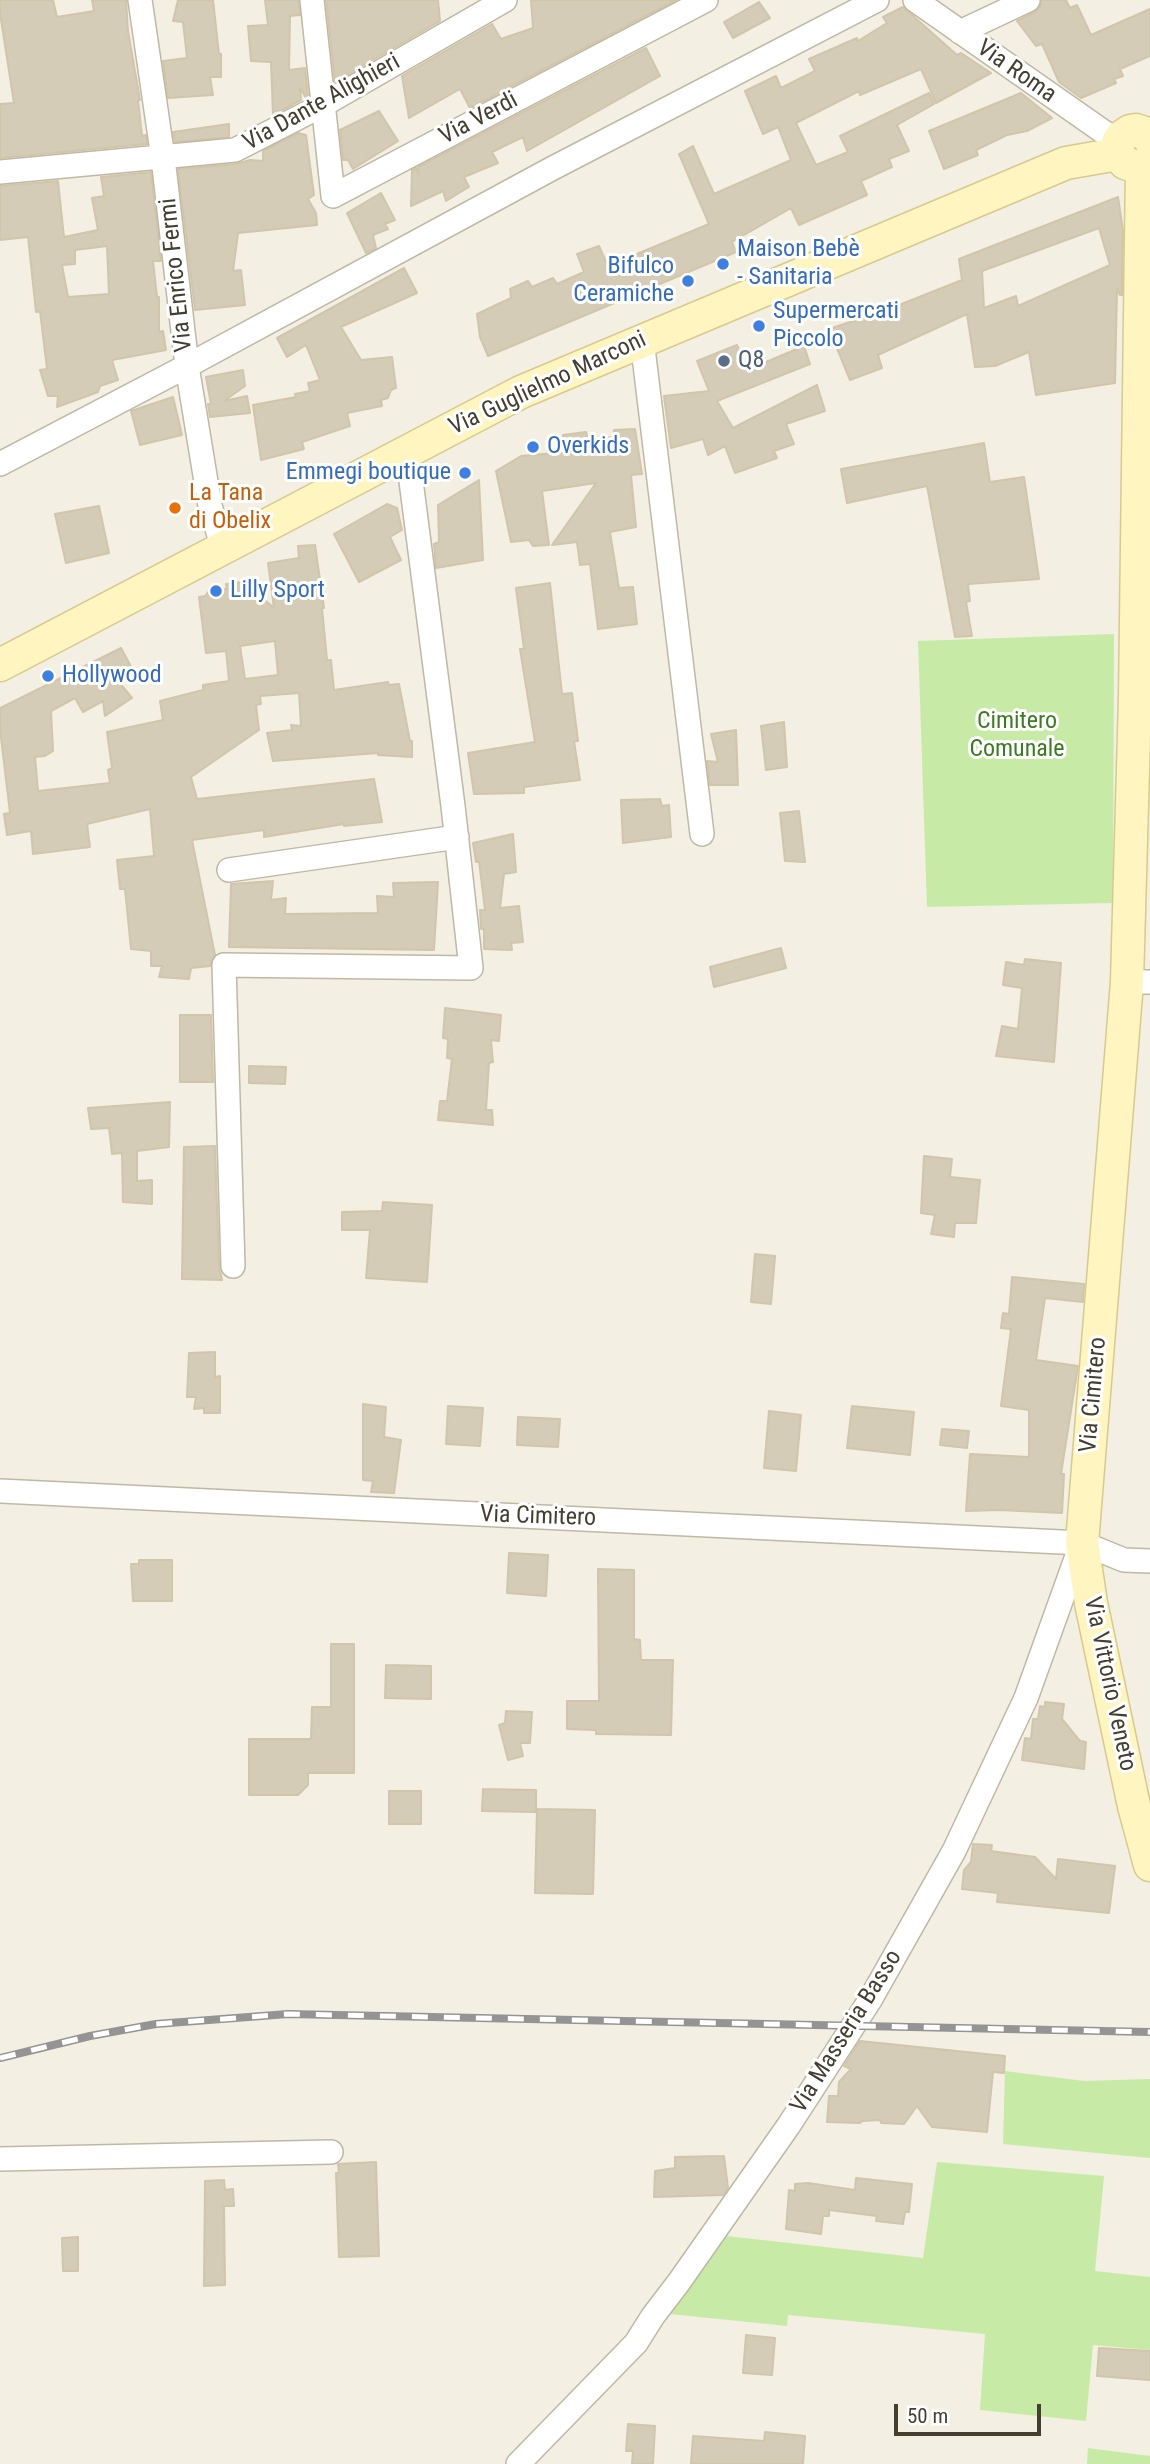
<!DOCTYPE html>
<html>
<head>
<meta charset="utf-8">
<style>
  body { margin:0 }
  #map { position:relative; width:1150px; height:2464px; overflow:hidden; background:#f3efe2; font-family:"Roboto Condensed",sans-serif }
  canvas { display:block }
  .scale { position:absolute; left:894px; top:2404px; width:147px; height:32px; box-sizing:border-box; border:4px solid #453f32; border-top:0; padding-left:9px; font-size:21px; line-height:24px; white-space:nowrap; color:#453f32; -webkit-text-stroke:5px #fff; paint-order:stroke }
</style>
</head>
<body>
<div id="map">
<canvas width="1150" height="2464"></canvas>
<div class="scale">50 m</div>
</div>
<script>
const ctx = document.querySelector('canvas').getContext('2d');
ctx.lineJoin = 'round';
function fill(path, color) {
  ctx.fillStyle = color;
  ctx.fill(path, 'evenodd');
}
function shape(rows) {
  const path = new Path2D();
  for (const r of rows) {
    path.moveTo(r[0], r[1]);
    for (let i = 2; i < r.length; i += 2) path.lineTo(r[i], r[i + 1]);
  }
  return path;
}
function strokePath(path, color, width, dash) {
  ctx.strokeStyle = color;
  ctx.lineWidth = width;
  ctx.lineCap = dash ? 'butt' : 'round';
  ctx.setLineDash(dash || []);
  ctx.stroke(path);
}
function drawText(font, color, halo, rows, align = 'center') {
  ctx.font = font + ' "Roboto Condensed",sans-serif';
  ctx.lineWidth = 6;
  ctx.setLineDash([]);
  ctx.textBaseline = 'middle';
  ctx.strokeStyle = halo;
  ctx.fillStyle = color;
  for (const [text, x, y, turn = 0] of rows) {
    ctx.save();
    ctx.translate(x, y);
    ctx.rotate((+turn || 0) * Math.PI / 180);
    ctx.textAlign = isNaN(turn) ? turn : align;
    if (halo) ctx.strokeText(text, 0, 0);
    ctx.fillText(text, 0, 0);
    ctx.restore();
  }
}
fill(shape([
  [1114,634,1113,903,927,907,918,641],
  [1005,2071,1084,2081,1150,2079,1150,2158,1003,2144],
  [937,2162,1104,2176,1095,2271,1150,2277,1150,2350,1093,2345,1086,2421,980,2410,985,2334,788,2315,787,2326,670,2314,726,2236,923,2258],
  [1088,2448,1150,2456,1150,2464,1087,2464]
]), '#c7eba7');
const building = shape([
  [0,0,53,0,57,17,94,11,92,0,126,0,128,31,140,100,138,100,142,136,146,135,147,144,0,158,0,104,14,103,0,13,0,0],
  [178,0,213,0,219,54,221,54,221,77,210,77,213,95,168,98,163,61,187,58,183,22,173,21,178,0],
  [265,0,298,0,300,15,290,16,289,70,305,68,308,97,306,98,300,88,301,100,273,115,271,62,251,61,248,26,268,25,265,0],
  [326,0,438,0,440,21,335,82,326,0],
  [531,0,676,0,470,108,460,89,409,118,402,76,492,24,501,39,533,28,531,0],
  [1042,0,1066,0,1070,8,1077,5,1091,35,1150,9,1150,56,1120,69,1123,76,1114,79,1116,83,1081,98,1059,82,1042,44,1036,46,1017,21,1035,12,1040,7,1042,0],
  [759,2,770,18,733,38,724,22,759,2],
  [903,7,957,55,961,53,991,73,936,103,921,69,860,95,859,91,796,123,816,165,848,152,840,136,929,93,934,104,897,125,909,151,889,159,892,167,861,181,867,195,799,225,791,208,732,242,736,252,488,356,480,337,477,314,511,298,510,289,528,281,532,287,553,278,557,284,584,272,577,254,599,246,608,266,709,224,679,154,693,146,714,194,791,160,778,127,763,134,745,91,776,76,781,88,815,71,809,59,857,38,858,41,887,23,883,17,903,7],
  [646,48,660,76,527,151,523,137,492,152,498,163,464,177,469,187,446,201,443,191,411,206,412,170,416,168,419,174,418,167,646,48],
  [1021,93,1052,118,1027,131,1007,135,976,150,978,155,944,169,929,131,1021,93],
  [379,111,398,141,353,169,348,160,343,160,340,130,379,111],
  [229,124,229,137,175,142,173,132,229,124],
  [298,133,306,135,314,195,308,199,316,213,317,225,238,233,233,271,241,270,245,305,195,310,178,169,236,164,250,160,263,161,263,151,298,133],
  [151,172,161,261,153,261,157,297,159,297,159,332,163,331,166,350,112,360,118,380,100,386,98,392,57,407,58,396,48,396,40,370,47,369,40,311,36,312,28,237,0,240,0,186,58,181,64,237,98,230,92,198,104,196,101,177,151,172],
  [107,246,109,294,68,297,62,265,75,264,75,250,107,246],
  [381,193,395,220,385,224,388,229,373,235,376,248,366,253,347,213,381,193],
  [1118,197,1123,231,1122,295,1120,295,1117,288,1115,383,1036,395,1029,352,995,366,975,367,967,314,878,355,882,368,850,380,829,329,889,309,962,280,959,259,1118,197],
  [1099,228,1110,265,1018,306,1016,296,984,308,982,271,1099,228],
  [404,268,417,293,341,327,361,360,392,357,396,388,391,390,388,398,381,400,382,406,347,413,350,426,302,442,304,449,261,460,253,405,296,397,295,394,310,391,308,383,320,380,306,345,287,357,277,338,404,268],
  [737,345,747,370,804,346,810,364,717,401,733,428,817,385,825,411,786,424,794,444,774,451,777,458,735,473,725,446,708,455,703,439,671,448,664,396,709,391,697,361,737,345],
  [243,370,245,386,224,401,247,396,250,413,210,417,208,404,211,404,206,377,243,370],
  [173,397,182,435,140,445,131,411,173,397],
  [635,429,642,474,631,475,636,527,610,532,619,588,633,587,637,624,598,629,590,564,580,565,577,542,552,545,596,483,542,491,549,545,533,546,529,540,511,542,496,471,521,456,565,452,563,435,586,432,588,440,613,437,614,430,635,429],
  [984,443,990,482,1024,477,1039,579,968,584,970,601,966,602,972,636,955,637,927,486,847,503,841,469,984,443],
  [479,480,483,560,436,568,434,544,439,542,438,505,479,480],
  [387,504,397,508,402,530,390,537,401,560,359,582,334,534,387,504],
  [99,506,109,553,66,563,55,514,99,506],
  [315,545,324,608,322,608,327,660,331,660,334,690,388,682,389,685,399,684,410,741,412,741,412,757,378,755,378,753,273,761,267,733,292,730,291,725,301,726,299,693,260,696,261,704,256,705,259,730,191,777,197,799,374,779,382,822,344,826,344,824,264,837,264,830,192,840,215,955,210,966,191,968,189,979,159,977,162,966,151,966,151,951,131,949,125,889,120,889,117,860,154,856,150,809,87,824,90,847,33,854,31,831,7,835,4,814,10,813,0,729,0,708,121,648,135,674,119,682,132,698,105,716,103,701,83,712,75,698,51,711,53,751,45,756,35,757,38,791,110,783,108,770,112,768,107,732,163,720,160,701,203,690,203,685,229,681,226,651,206,653,199,597,205,596,209,591,227,589,226,584,244,582,274,608,268,563,299,558,298,546,315,545],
  [275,641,278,675,245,679,240,646,275,641],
  [550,583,562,694,572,693,578,741,574,741,580,780,524,787,524,793,474,794,468,753,535,742,520,649,524,649,516,588,550,583],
  [784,722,787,767,766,770,761,726,784,722],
  [736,730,738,785,710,785,707,761,718,762,711,734,736,730],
  [660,799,662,806,669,805,671,837,623,843,621,800,660,799],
  [799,811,805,862,785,861,780,813,799,811],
  [513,834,516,872,504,874,500,908,519,906,523,942,511,943,512,950,484,949,484,929,481,929,480,910,485,910,479,861,476,862,473,843,513,834],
  [273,881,271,900,286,898,285,914,378,913,377,896,394,897,393,883,438,882,434,950,229,947,231,884,273,881],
  [781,948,786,968,714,987,710,967,781,948],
  [1025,959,1061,963,1054,1062,996,1056,1002,1026,1018,1029,1022,988,1003,985,1006,962,1024,965,1025,959],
  [445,1008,501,1015,499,1041,491,1040,493,1062,489,1063,486,1110,492,1110,493,1125,438,1120,440,1101,447,1101,452,1059,447,1058,448,1039,443,1038,445,1008],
  [180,1015,211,1015,213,1082,180,1082,180,1015],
  [249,1066,286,1067,285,1084,249,1083,249,1066],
  [170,1102,169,1147,137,1151,137,1181,152,1180,152,1204,123,1202,122,1153,112,1154,109,1128,91,1129,88,1108,170,1102],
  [215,1146,219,1266,222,1280,182,1279,184,1147,215,1146],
  [924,1156,952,1159,950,1177,980,1180,976,1223,955,1223,954,1237,931,1234,935,1215,921,1213,924,1156],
  [383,1202,432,1205,427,1282,366,1278,370,1230,342,1230,342,1212,382,1211,383,1202],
  [755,1254,775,1256,771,1304,751,1302,755,1254],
  [1012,1277,1084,1284,1083,1302,1045,1298,1036,1360,1078,1366,1061,1474,1064,1474,1062,1513,999,1510,966,1511,970,1454,1029,1457,1029,1410,1001,1406,1011,1329,1001,1328,1003,1313,1009,1314,1012,1277],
  [215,1352,215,1377,220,1376,220,1413,204,1413,204,1408,194,1409,196,1397,187,1397,189,1353,215,1352],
  [363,1404,386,1407,384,1437,401,1440,394,1493,371,1492,373,1481,363,1480,363,1404],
  [448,1406,483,1408,480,1446,446,1444,448,1406],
  [852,1406,914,1412,910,1455,847,1448,852,1406],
  [769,1411,801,1415,796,1471,764,1468,769,1411],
  [518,1417,560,1419,558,1447,517,1445,518,1417],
  [942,1429,969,1431,967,1448,940,1445,942,1429],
  [509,1553,548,1555,546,1596,507,1593,509,1553],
  [139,1560,172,1560,172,1601,133,1601,131,1564,139,1564,139,1560],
  [598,1569,634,1570,634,1639,640,1640,641,1660,673,1660,671,1735,596,1734,596,1730,567,1729,567,1701,599,1701,598,1569],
  [331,1644,354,1644,354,1773,308,1773,308,1785,298,1795,249,1795,249,1739,311,1739,312,1707,331,1707,331,1644],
  [386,1665,431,1666,431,1699,385,1698,386,1665],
  [1045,1702,1064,1704,1062,1719,1080,1741,1086,1742,1084,1769,1022,1760,1025,1738,1031,1739,1033,1719,1038,1719,1040,1706,1045,1707,1045,1702],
  [506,1711,532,1712,530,1743,520,1743,523,1756,508,1760,499,1725,505,1723,506,1711],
  [483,1789,536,1790,536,1812,482,1811,483,1789],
  [389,1791,421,1791,421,1824,389,1824,389,1791],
  [537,1809,595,1810,593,1894,535,1893,537,1809],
  [973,1844,992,1845,991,1851,1035,1857,1056,1879,1058,1859,1115,1866,1109,1913,997,1902,998,1893,962,1889,964,1870,971,1862,973,1844],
  [860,2041,1005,2056,1004,2073,993,2072,987,2132,932,2127,917,2106,904,2124,881,2123,880,2120,862,2121,860,2123,827,2122,829,2096,838,2096,839,2082,851,2069,844,2066,860,2041],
  [724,2156,728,2188,723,2195,654,2197,655,2171,675,2168,675,2157,724,2156],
  [376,2162,379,2256,339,2257,336,2173,339,2173,338,2164,376,2162],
  [856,2178,912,2184,909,2212,905,2212,903,2224,876,2221,877,2216,829,2210,829,2216,823,2216,821,2234,786,2229,789,2190,795,2191,795,2184,808,2183,855,2190,856,2178],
  [224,2180,225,2190,233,2189,234,2206,224,2206,225,2285,204,2286,205,2181,224,2180],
  [78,2237,78,2271,63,2271,62,2238,78,2237],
  [746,2335,775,2338,772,2375,743,2373,746,2335],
  [1099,2348,1150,2351,1150,2380,1097,2376,1099,2348],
  [628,2424,655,2426,653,2464,632,2464,633,2451,626,2451,628,2424],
  [765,2432,805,2436,803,2464,691,2464,693,2436,764,2441,765,2432]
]);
fill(building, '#d5ccb7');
strokePath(building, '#d1c5aa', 2);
const street = shape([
  [140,0,163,158,187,366,210,506,223,548],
  [312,0,333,196,706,0],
  [915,0,1118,142],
  [960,32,1028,0],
  [0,172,235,150,323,105,505,0],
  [642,340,702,834],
  [0,464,187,366,553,168,877,0],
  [229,870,457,837],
  [1127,982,1150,982],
  [233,1266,224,965,471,968,453,806,407,450],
  [0,1491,1082,1543,1124,1560,1150,1561],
  [0,2159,331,2152],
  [518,2464,636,2343,653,2316,679,2282,789,2125,870,2000,954,1851,1026,1698,1081,1545]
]);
const secondary = shape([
  [1131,165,1125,163,1118,154,1118,142,1121,137,1130,131,1136,130,1142,132,1150,139],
  [1142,165,1135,698,1127,982,1082,1543,1091,1603,1134,1806,1150,1865],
  [0,665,521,392,1066,163,1118,154]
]);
strokePath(street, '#bfb8a4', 26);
strokePath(secondary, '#d7ca8e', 35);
strokePath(street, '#fff', 23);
strokePath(secondary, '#fff5c0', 32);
const rail = shape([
  [0,2058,90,2036,156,2024,288,2014,1150,2032]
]);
strokePath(rail, '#949494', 8);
strokePath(rail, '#fff', 5, [16]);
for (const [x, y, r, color] of [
  [723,264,7,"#3f7fe0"],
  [688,281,7,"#3f7fe0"],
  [759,326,7,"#3f7fe0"],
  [724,361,7,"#5c6f8a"],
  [533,447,7,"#3f7fe0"],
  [465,473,7,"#3f7fe0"],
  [175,508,7,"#e8710a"],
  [216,591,7,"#3f7fe0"],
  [48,676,7,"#3f7fe0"]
]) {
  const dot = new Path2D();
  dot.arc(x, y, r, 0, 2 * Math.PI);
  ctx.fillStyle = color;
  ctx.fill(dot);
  strokePath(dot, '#fff', 2.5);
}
drawText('24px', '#453f32', '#fff', [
  ["Via Roma",1016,72,35],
  ["Via Dante Alighieri",322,103,-29],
  ["Via Verdi",479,119,-28],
  ["Via Enrico Fermi",177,275,-96],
  ["Via Guglielmo Marconi",548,384,-25],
  ["Via Cimitero",1094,1395,-85],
  ["Via Cimitero",538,1517,2],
  ["Via Vittorio Veneto",1109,1684,78],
  ["Via Masseria Basso",847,2032,-58]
]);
drawText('24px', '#366cbe', '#fff', [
  ["Maison Bebè",737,250],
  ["- Sanitaria",737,278],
  ["Bifulco",674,267,"right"],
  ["Ceramiche",674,295,"right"],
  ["Supermercati",773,312],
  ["Piccolo",773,340],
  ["Overkids",547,447],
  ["Emmegi boutique",451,473,"right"],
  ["Lilly Sport",230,591],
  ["Hollywood",62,676]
], 'left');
drawText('24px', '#4e5e75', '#fff', [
  ["Q8",738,361]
], 'left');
drawText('24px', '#c56008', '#fff', [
  ["La Tana",189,494],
  ["di Obelix",189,522]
], 'left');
drawText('24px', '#3c7b21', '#fff', [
  ["Cimitero",1017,722],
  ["Comunale",1017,750]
]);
</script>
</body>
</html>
